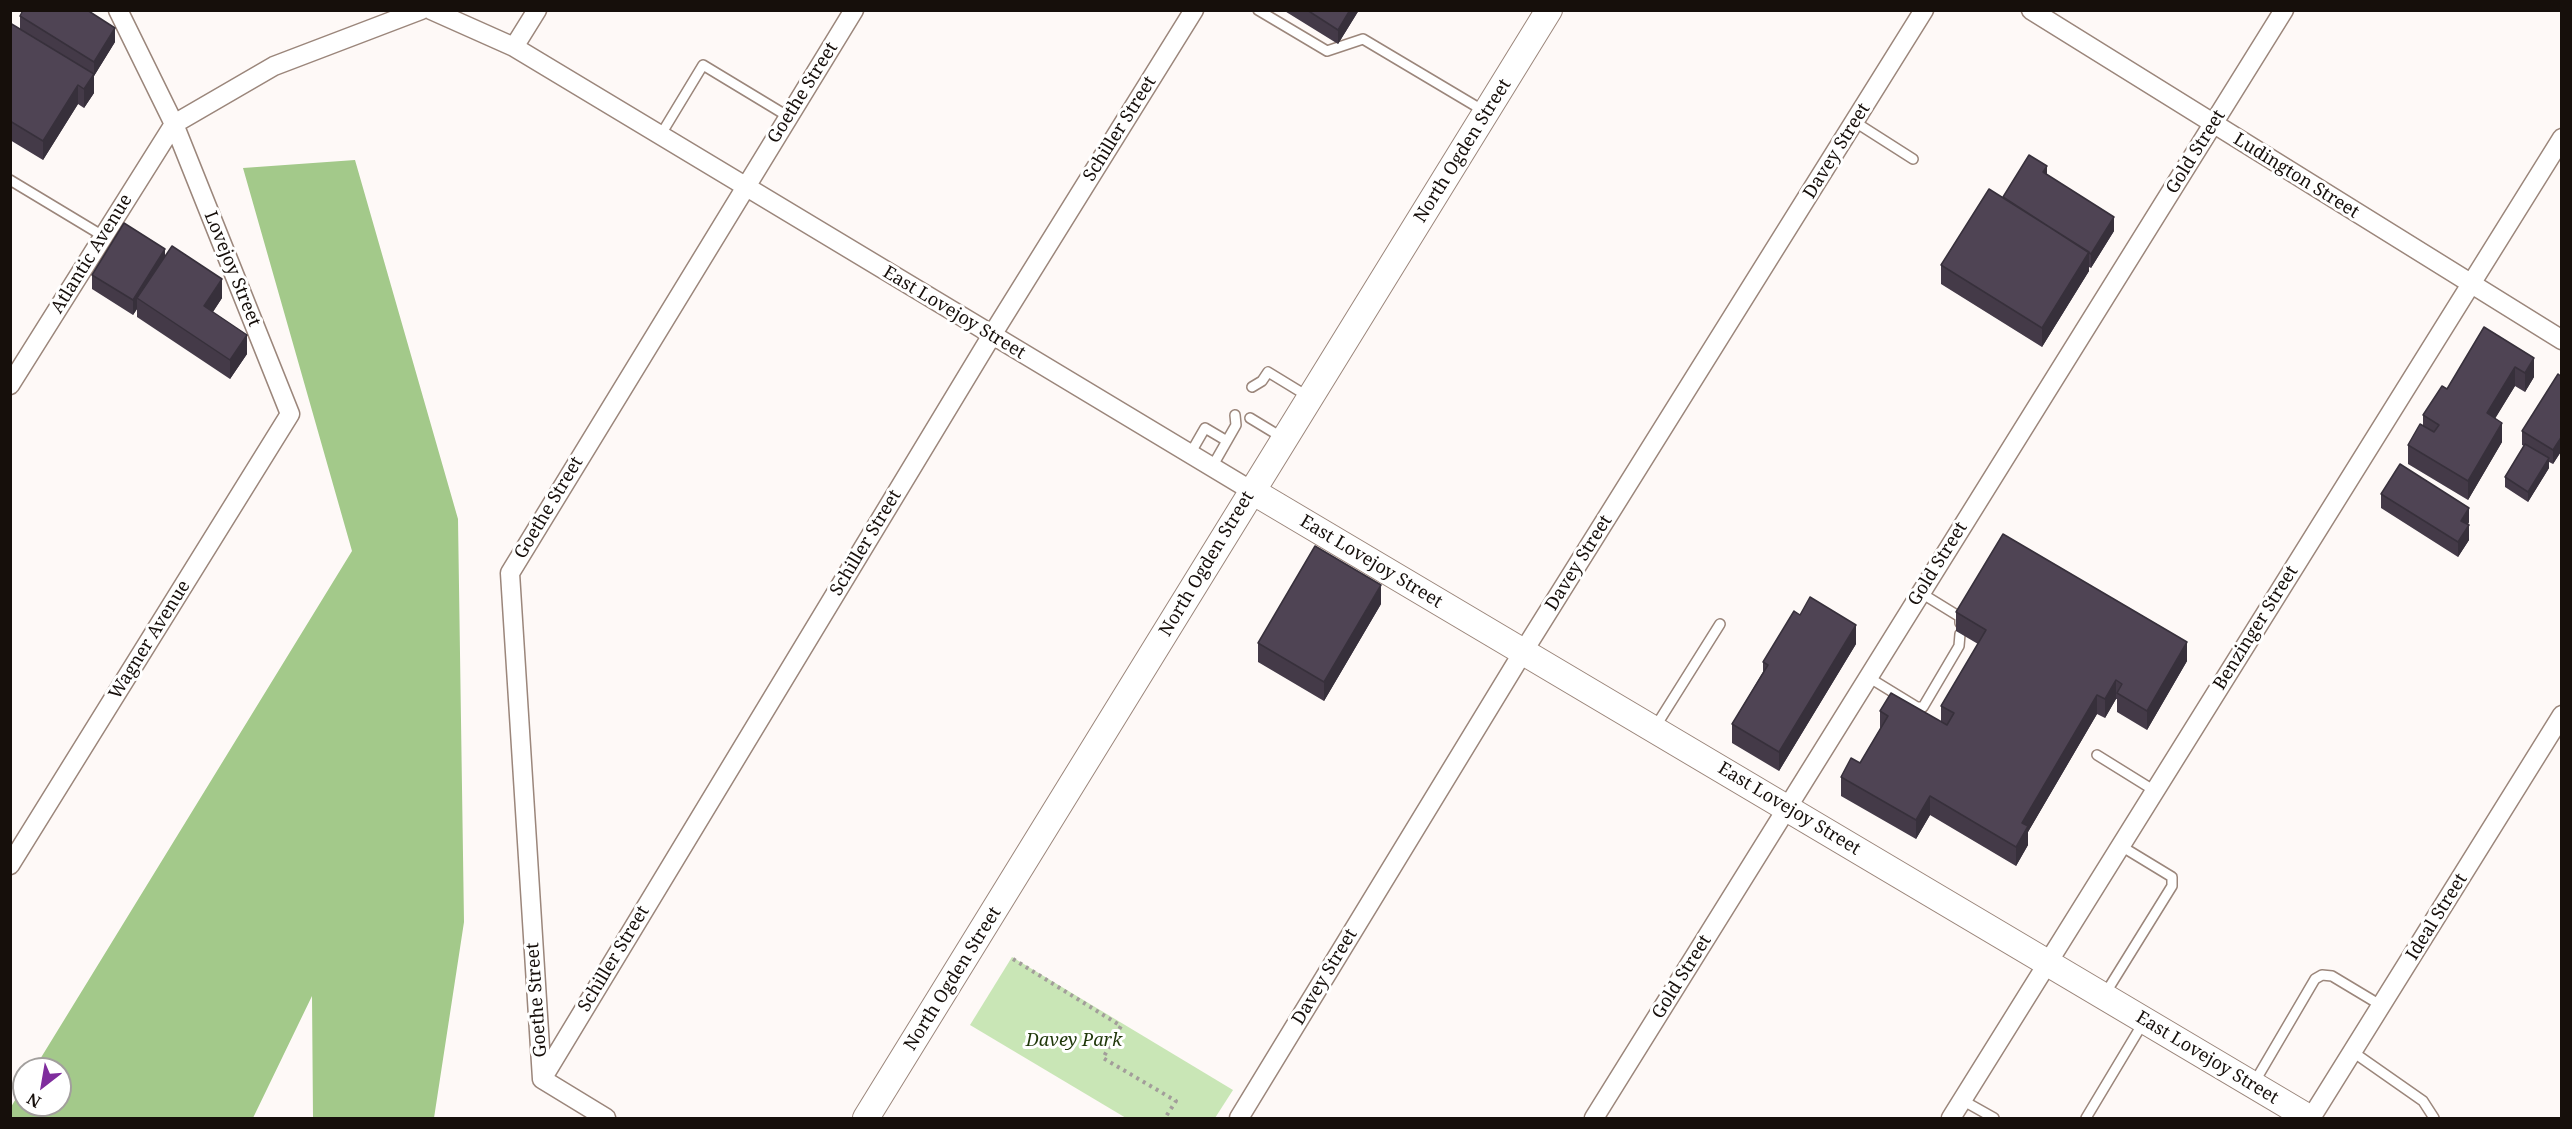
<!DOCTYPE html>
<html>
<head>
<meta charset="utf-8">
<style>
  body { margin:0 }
  #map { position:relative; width:2572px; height:1129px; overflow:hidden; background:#fef9f7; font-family:"Noto Serif",serif }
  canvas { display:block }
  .frame { position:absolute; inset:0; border:12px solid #160f0b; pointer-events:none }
  .north { position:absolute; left:12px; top:1057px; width:60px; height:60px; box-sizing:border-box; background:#fff; border:2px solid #a29f9d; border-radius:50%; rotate:211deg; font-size:16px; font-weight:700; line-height:24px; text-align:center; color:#160f0b }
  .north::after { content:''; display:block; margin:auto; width:21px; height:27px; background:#7f2d9d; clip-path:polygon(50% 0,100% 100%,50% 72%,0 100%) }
</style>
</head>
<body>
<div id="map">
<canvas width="2572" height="1129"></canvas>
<div class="frame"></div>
<div class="north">N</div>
</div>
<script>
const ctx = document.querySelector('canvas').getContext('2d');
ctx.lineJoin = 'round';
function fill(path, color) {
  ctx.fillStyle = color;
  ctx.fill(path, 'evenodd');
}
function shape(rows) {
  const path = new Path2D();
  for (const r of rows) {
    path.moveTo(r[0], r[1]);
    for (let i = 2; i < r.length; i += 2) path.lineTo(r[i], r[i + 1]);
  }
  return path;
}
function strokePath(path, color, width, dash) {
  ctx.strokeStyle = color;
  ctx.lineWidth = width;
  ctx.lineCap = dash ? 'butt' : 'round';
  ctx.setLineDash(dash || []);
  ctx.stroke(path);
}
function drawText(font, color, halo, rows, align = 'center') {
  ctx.font = font + ' "Noto Serif",serif';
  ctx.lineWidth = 6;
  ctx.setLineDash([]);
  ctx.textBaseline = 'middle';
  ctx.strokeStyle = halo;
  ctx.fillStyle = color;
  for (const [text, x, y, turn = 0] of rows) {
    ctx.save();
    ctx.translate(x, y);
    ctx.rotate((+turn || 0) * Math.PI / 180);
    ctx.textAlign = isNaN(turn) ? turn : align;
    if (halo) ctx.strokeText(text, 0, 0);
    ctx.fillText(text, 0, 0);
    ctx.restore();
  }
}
fill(shape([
  [1012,957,1233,1090,1215,1118,1126,1118,970,1025]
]), '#c9e6b6');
fill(shape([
  [355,160,458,519,464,922,434,1118,313,1118,312,996,253,1118,11,1118,11,1107,24,1085,24,1105,60,1105,60,1069,34,1069,352,551,243,168]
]), '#a3c98a');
const lane = shape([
  [1258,10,1327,51,1363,39,1484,111],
  [1855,122,1913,159],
  [660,136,703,65,789,117],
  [10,180,103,236],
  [1252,387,1262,381,1268,372,1309,397],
  [1250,418,1283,438],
  [1190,454,1205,428,1227,441],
  [1212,467,1236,425,1235,415],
  [1921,593,1960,617,1960,623],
  [1868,677,1917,707,1923,707,1959,646,1960,634],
  [1654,729,1720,624],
  [2097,755,2155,791],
  [2105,994,2172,886,2172,877,2121,846],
  [2353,1052,2423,1101,2434,1118],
  [2254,1083,2315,979,2322,975,2332,976,2382,1006],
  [1962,1100,1994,1118],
  [2086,1118,2143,1023]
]);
const street = shape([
  [431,10,514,47,1252,491],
  [2031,10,2562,340],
  [514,47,537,10],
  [10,385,174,124,274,66,421,10],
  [10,865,290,414,174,124,118,10],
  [542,1079,992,335,1194,10],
  [542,1079,510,573,854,10],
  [542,1079,606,1118],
  [1239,1118,1523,652,1924,10],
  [1594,1118,2284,10],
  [1951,1118,2562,138],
  [2311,1118,2562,715]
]);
const secondary = shape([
  [1252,491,2309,1118],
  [866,1118,1549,10]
]);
strokePath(lane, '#9b867b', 12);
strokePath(street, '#9b867b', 21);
strokePath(secondary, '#9b867b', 28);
strokePath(shape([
  [1013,959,1121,1026,1103,1058,1176,1101,1165,1118]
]), '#a29d9a', 4, [3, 4.5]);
strokePath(lane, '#fff', 9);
strokePath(street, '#fff', 18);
strokePath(secondary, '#fff', 26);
fill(shape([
  [1283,10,1359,10,1338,44],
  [20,16,115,42,94,76,94,93,84,108,78,104,43,160,10,140,10,23,20,29],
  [2047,175,2114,231,2091,268,2089,267,2089,271,2042,347,1941,284,1941,265,2003,198,2003,197],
  [165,257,222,298,213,312,247,354,230,379,137,317,137,309,133,315,92,289,92,275],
  [2484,327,2534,377,2525,392,2515,386,2495,418,2502,442,2468,500,2408,464,2408,445,2423,426,2423,415,2447,389],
  [2562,377,2562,450,2553,464,2549,462,2549,468,2528,502,2505,487,2505,477,2524,446,2522,445,2522,431],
  [2381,494,2469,522,2468,525,2469,540,2458,557,2381,508],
  [1381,604,1324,701,1258,662,1258,643],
  [1956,612,2187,661,2147,730,2117,712,2117,699,2116,699,2105,718,2097,714,2028,832,2028,845,2016,866,1930,815,1916,839,1841,796,1841,777,1860,763,1880,729,1880,711,1941,722,1941,706,1978,644,1956,631],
  [1856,644,1779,771,1732,743,1732,724,1763,672,1763,662]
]), '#443a48');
fill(shape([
  [1350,10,1359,10,1338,44,1338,30],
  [115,28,115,42,94,76,94,93,84,108,84,89,94,74,94,62],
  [78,85,78,104,43,160,43,141],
  [2047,166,2047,180,2043,172],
  [2114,217,2114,231,2091,268,2091,254],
  [165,249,165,263,137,298,137,309,133,315,133,300],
  [2089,252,2089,271,2042,347,2042,328],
  [222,279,222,298,204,325,204,306],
  [247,335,247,354,230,379,230,360],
  [2534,358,2534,377,2525,392,2525,373],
  [2515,367,2515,386,2487,432,2487,413],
  [2502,423,2502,442,2468,500,2468,481],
  [2562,436,2562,450,2553,464,2553,450],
  [2549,458,2549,468,2528,502,2528,492],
  [2469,508,2469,522,2461,535,2461,521],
  [2469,525,2469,540,2458,557,2458,542],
  [1381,585,1381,604,1324,701,1324,682],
  [1856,625,1856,644,1779,771,1779,752],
  [2187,642,2187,661,2147,730,2147,711],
  [2116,680,2116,699,2105,718,2105,699],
  [2097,695,2097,714,2028,832,2028,845,2016,866,2016,847,2022,823],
  [1930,796,1930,815,1916,839,1916,820]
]), '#37303b');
const building = shape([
  [23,10,87,10,115,28,94,62,20,16,23,10],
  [1307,10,1350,10,1338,30,1307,10],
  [10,23,94,74,84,89,78,85,43,141,10,121,10,23],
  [2029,155,2047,166,2043,172,2114,217,2091,254,2003,197,2029,155],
  [1989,189,2089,252,2042,328,1941,265,1989,189],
  [124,223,165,249,133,300,92,275,124,223],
  [172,246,222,279,204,306,247,335,230,360,137,298,172,246],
  [2484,327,2534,358,2525,373,2515,367,2487,413,2502,423,2468,481,2408,445,2420,424,2434,432,2439,425,2423,415,2442,386,2447,389,2484,327],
  [2558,374,2562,377,2562,436,2553,450,2522,431,2558,374],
  [2525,444,2549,458,2528,492,2505,477,2525,444],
  [2400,464,2469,508,2461,521,2469,525,2458,542,2381,494,2400,464],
  [2003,534,2187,642,2147,711,2117,693,2122,684,2116,680,2105,699,2097,695,2022,823,2028,826,2016,847,1930,796,1916,820,1841,777,1851,758,1860,763,1888,716,1880,711,1891,693,1947,725,1954,713,1941,706,1986,630,1956,612,2003,534],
  [1315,546,1381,585,1324,682,1258,643,1315,546],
  [1810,597,1856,625,1779,752,1732,724,1768,665,1763,662,1794,611,1800,615,1810,597]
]);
fill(building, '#4f4454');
strokePath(building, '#37303b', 1.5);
drawText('18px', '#160f0b', '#fff', [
  ["Goethe Street",803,93,-58],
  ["Schiller Street",1120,129,-58],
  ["North Ogden Street",1463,151,-58],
  ["Davey Street",1837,151,-58],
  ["Gold Street",2196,152,-58],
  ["Ludington Street",2296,176,32],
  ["Atlantic Avenue",92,254,-58],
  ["Lovejoy Street",232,269,68],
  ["East Lovejoy Street",954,313,31],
  ["Goethe Street",549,508,-59],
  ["Schiller Street",866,543,-59],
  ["East Lovejoy Street",1371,562,31],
  ["Davey Street",1579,563,-58],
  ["North Ogden Street",1207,564,-59],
  ["Gold Street",1938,564,-58],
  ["Benzinger Street",2256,628,-58],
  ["Wagner Avenue",150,640,-58],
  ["East Lovejoy Street",1789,809,31],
  ["Ideal Street",2437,917,-58],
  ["Schiller Street",614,959,-59],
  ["Davey Street",1325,977,-59],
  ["Gold Street",1682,977,-58],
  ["North Ogden Street",953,979,-58],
  ["Goethe Street",537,1000,-94],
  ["East Lovejoy Street",2207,1058,31]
]);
drawText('italic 18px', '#1f3709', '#fff', [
  ["Davey Park",1074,1041]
]);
</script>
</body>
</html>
